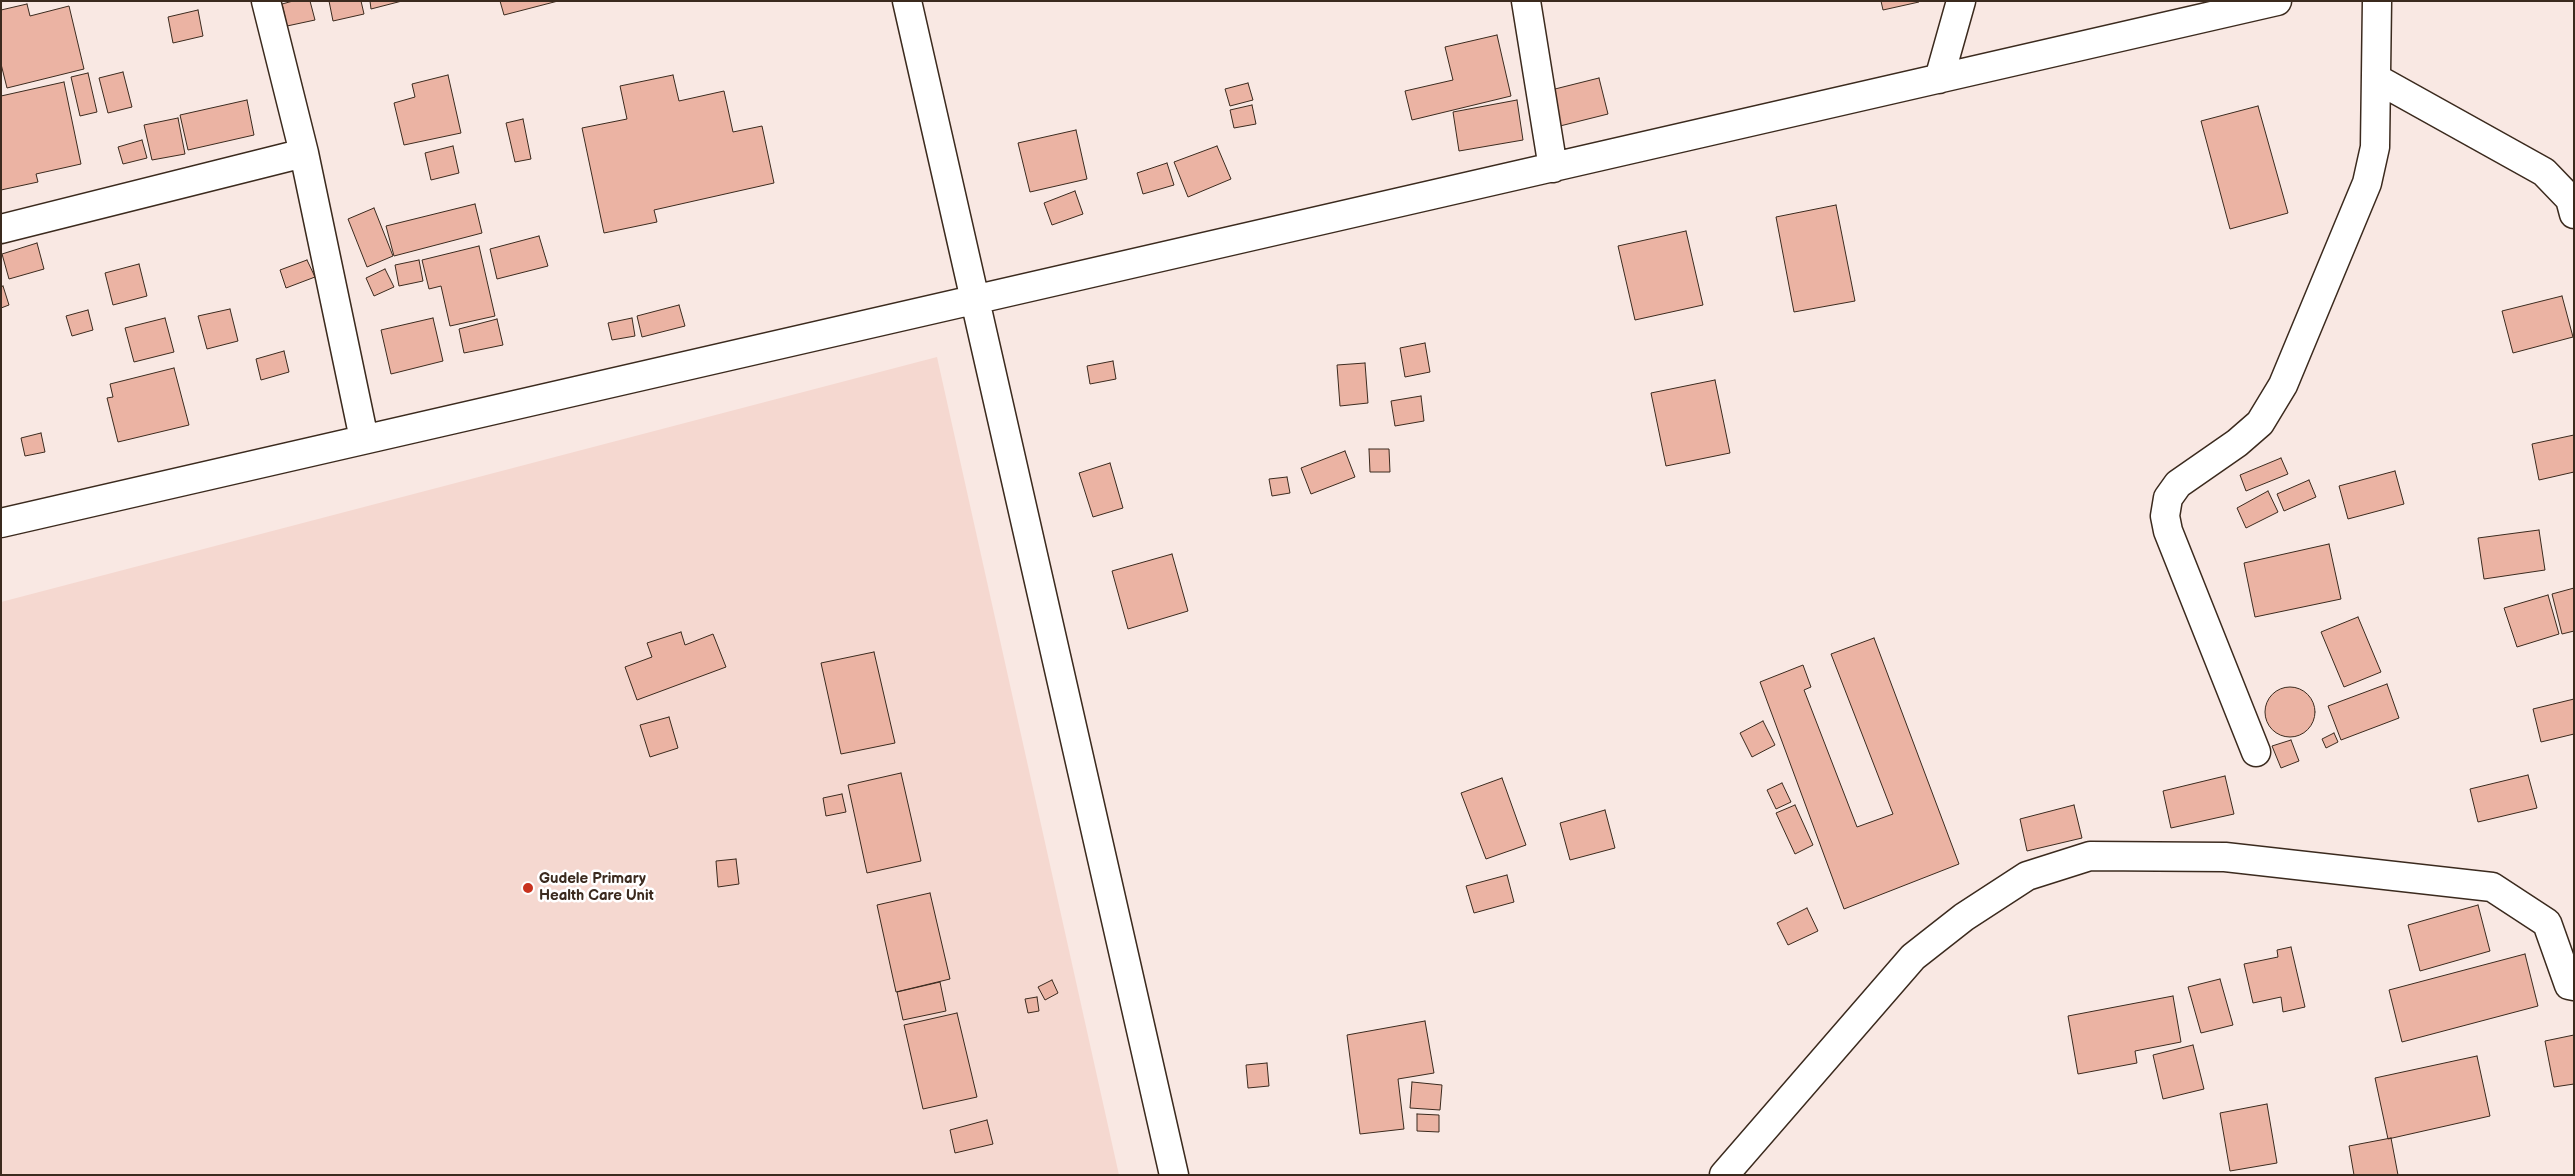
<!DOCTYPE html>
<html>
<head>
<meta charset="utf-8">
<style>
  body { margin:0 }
  #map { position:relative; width:2575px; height:1176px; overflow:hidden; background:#f9e8e3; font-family:"Balsamiq Sans",sans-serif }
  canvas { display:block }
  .frame { position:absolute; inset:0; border:2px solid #3b2a1e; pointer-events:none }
</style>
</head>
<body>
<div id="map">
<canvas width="2575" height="1176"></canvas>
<div class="frame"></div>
</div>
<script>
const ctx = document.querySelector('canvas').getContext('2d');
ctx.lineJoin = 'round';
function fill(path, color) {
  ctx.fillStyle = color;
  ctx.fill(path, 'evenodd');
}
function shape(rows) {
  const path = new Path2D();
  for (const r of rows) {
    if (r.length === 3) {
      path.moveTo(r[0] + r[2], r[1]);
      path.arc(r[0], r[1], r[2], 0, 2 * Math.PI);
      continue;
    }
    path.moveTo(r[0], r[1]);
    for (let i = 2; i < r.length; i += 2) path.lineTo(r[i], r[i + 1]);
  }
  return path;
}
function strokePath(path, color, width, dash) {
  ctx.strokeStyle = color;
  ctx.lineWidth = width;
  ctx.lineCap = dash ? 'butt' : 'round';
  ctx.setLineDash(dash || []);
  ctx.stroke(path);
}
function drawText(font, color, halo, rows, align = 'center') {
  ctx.font = font + ' "Balsamiq Sans",sans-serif';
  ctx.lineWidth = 5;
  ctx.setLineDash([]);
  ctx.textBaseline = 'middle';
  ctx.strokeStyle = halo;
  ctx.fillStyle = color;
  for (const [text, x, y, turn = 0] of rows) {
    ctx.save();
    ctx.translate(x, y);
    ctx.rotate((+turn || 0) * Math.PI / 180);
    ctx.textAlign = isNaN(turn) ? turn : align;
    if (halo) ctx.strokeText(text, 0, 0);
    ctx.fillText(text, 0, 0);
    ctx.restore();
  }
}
fill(shape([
  [937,357,1119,1175,1,1175,1,602]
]), '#f5d8d0');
const building = shape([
  [293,1,310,1,315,20,287,26,282,4,293,1],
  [329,1,361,1,364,14,333,21,329,1],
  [370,1,402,1,371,9,370,1],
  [500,1,558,1,504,15,500,1],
  [1881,1,1919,1,1919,2,1883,10,1881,1],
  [27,4,30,16,69,6,84,69,7,88,1,64,1,10,27,4],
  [198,10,203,36,173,43,168,17,198,10],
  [1497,35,1511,96,1412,120,1405,91,1453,80,1445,47,1497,35],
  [123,72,132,107,108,113,99,78,123,72],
  [88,73,97,112,80,116,71,77,88,73],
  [448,75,461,133,404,145,394,103,415,97,412,84,448,75],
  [673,75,679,101,724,91,733,132,762,126,774,183,654,210,657,222,604,233,582,128,627,119,620,86,673,75],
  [1599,78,1608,114,1556,127,1547,91,1599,78],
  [64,82,81,164,36,174,38,182,1,190,1,96,64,82],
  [1248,83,1253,100,1230,106,1225,89,1248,83],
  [247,100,254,135,188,150,180,115,247,100],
  [1517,100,1523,140,1459,151,1453,112,1517,100],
  [1252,105,1256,124,1234,128,1230,110,1252,105],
  [2258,106,2288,213,2230,229,2201,121,2258,106],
  [178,118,185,154,152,160,144,125,178,118],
  [523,119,531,159,515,162,506,123,523,119],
  [1076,130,1087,179,1030,192,1018,143,1076,130],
  [142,140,147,158,123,164,118,147,142,140],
  [453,146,459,173,431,180,425,153,453,146],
  [1217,146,1231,179,1188,197,1174,162,1217,146],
  [1167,163,1174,185,1143,194,1137,173,1167,163],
  [1075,191,1083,214,1052,225,1044,203,1075,191],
  [475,204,482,233,394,256,386,226,475,204],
  [1836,205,1855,301,1794,312,1776,217,1836,205],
  [374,208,393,256,367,267,348,219,374,208],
  [1686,231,1703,305,1635,320,1618,246,1686,231],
  [539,236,548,266,497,279,490,249,539,236],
  [37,243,44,269,9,279,2,254,37,243],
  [479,246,495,316,450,326,441,286,429,289,422,260,479,246],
  [307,260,315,277,286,288,280,270,307,260],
  [419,260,423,281,399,286,395,265,419,260],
  [139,264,147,296,113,305,105,273,139,264],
  [385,269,394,287,374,296,366,278,385,269],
  [3,286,9,305,1,308,1,287,3,286],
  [2562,296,2573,337,2513,353,2502,311,2562,296],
  [679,305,685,326,642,337,637,316,679,305],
  [230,309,238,341,207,349,198,316,230,309],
  [88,310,93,330,72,336,66,316,88,310],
  [165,318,174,352,134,362,125,328,165,318],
  [433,318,443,361,391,374,381,330,433,318],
  [632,318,635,336,612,340,608,323,632,318],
  [497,319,503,345,464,353,459,329,497,319],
  [1425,343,1430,372,1405,377,1400,348,1425,343],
  [284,351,289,372,261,380,256,359,284,351],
  [1113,361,1116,379,1090,384,1087,366,1113,361],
  [1365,363,1368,403,1340,406,1337,365,1365,363],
  [174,368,189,425,118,442,107,398,113,397,110,384,174,368],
  [1715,380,1730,453,1666,466,1651,393,1715,380],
  [1421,396,1424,421,1395,426,1391,401,1421,396],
  [41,433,45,452,25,456,21,438,41,433],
  [2574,435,2574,472,2539,480,2532,444,2574,435],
  [1369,449,1389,449,1390,472,1370,472,1369,449],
  [1345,451,1355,477,1311,494,1301,468,1345,451],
  [2281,458,2288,474,2246,491,2240,475,2281,458],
  [1110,463,1123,508,1093,517,1079,473,1110,463],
  [2395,471,2404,504,2348,519,2339,486,2395,471],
  [1287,477,1290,493,1272,496,1269,479,1287,477],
  [2309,480,2316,497,2284,511,2277,494,2309,480],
  [2268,491,2278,512,2246,528,2237,508,2268,491],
  [2539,530,2545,570,2484,579,2478,538,2539,530],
  [2329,544,2341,599,2255,617,2244,563,2329,544],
  [1172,554,1188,611,1128,629,1112,571,1172,554],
  [2574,588,2574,631,2562,634,2552,594,2574,588],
  [2548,595,2559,634,2517,647,2504,608,2548,595],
  [2358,617,2381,672,2344,687,2321,632,2358,617],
  [681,632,685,645,713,634,726,667,637,700,625,667,652,657,647,643,681,632],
  [1874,638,1959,864,1844,909,1760,682,1803,665,1811,687,1804,690,1857,827,1893,814,1831,654,1874,638],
  [874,652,895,743,841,754,821,663,874,652],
  [2387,684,2399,718,2341,740,2328,706,2387,684],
  [2290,712,25],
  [2574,699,2574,734,2541,742,2533,709,2574,699],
  [669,717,678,748,650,757,640,725,669,717],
  [1763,721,1775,745,1752,757,1740,733,1763,721],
  [2334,733,2338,742,2326,748,2322,739,2334,733],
  [2291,740,2299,761,2281,768,2272,746,2291,740],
  [901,773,921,861,867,873,848,785,901,773],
  [2528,775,2537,808,2478,822,2470,789,2528,775],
  [2225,776,2234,814,2171,828,2163,791,2225,776],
  [1502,778,1526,845,1486,859,1461,793,1502,778],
  [1782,783,1791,802,1776,809,1767,790,1782,783],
  [842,794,846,812,826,816,823,798,842,794],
  [1795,805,1813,845,1795,854,1776,813,1795,805],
  [2074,805,2082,838,2027,851,2020,819,2074,805],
  [1605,810,1615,848,1570,860,1560,823,1605,810],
  [736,859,739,884,718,887,716,861,736,859],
  [1507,875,1514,902,1474,913,1466,886,1507,875],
  [930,893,950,979,896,992,877,905,930,893],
  [2478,905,2490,951,2420,971,2408,925,2478,905],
  [1807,908,1818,931,1788,945,1777,923,1807,908],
  [2291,947,2305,1007,2283,1012,2281,997,2253,1003,2244,964,2278,957,2277,950,2291,947],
  [2525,954,2538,1006,2402,1042,2389,990,2525,954],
  [2220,979,2233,1025,2201,1033,2188,987,2220,979],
  [1052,980,1058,993,1045,1000,1038,987,1052,980],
  [940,982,946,1011,903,1020,897,992,940,982],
  [2173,996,2181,1042,2135,1051,2137,1063,2078,1074,2068,1016,2173,996],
  [1037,997,1039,1011,1028,1013,1025,999,1037,997],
  [957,1013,977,1097,923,1109,904,1025,957,1013],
  [1425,1021,1434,1073,1398,1079,1404,1129,1360,1134,1347,1035,1425,1021],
  [2574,1035,2574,1084,2554,1087,2545,1041,2574,1035],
  [2193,1045,2204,1089,2163,1099,2153,1055,2193,1045],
  [2477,1056,2490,1116,2388,1139,2375,1078,2477,1056],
  [1267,1063,1269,1086,1248,1088,1246,1065,1267,1063],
  [1412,1082,1442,1085,1440,1110,1410,1108,1412,1082],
  [2267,1104,2277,1163,2230,1171,2220,1113,2267,1104],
  [1417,1114,1439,1115,1439,1132,1417,1131,1417,1114],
  [987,1120,993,1144,955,1153,950,1130,987,1120],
  [2391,1138,2398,1175,2354,1175,2349,1146,2391,1138]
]);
fill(building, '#ebb3a3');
strokePath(building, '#3b2a1e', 1);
const minor = shape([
  [266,1,304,153,364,439],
  [907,1,1174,1175],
  [1526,1,1553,168],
  [1939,79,1961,1],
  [2377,79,2544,172,2570,199,2574,214],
  [1,229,304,153],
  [1,523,2277,1],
  [2256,752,2168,531,2165,516,2168,498,2178,484,2237,443,2260,423,2283,385,2367,183,2375,147,2377,1],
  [1724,1175,1913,957,1964,917,2027,876,2090,856,2225,857,2492,887,2547,923,2569,985,2574,986]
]);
strokePath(minor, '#3b2a1e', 31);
strokePath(minor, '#fff', 28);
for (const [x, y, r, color] of [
  [528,888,6,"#c8321e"]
]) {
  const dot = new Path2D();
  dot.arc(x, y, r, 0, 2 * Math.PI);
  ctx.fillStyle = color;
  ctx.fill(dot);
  strokePath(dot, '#fff', 2);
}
drawText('bold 15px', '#3b2a1e', '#fff', [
  ["Gudele Primary",539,879],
  ["Health Care Unit",539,896]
], 'left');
</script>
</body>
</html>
